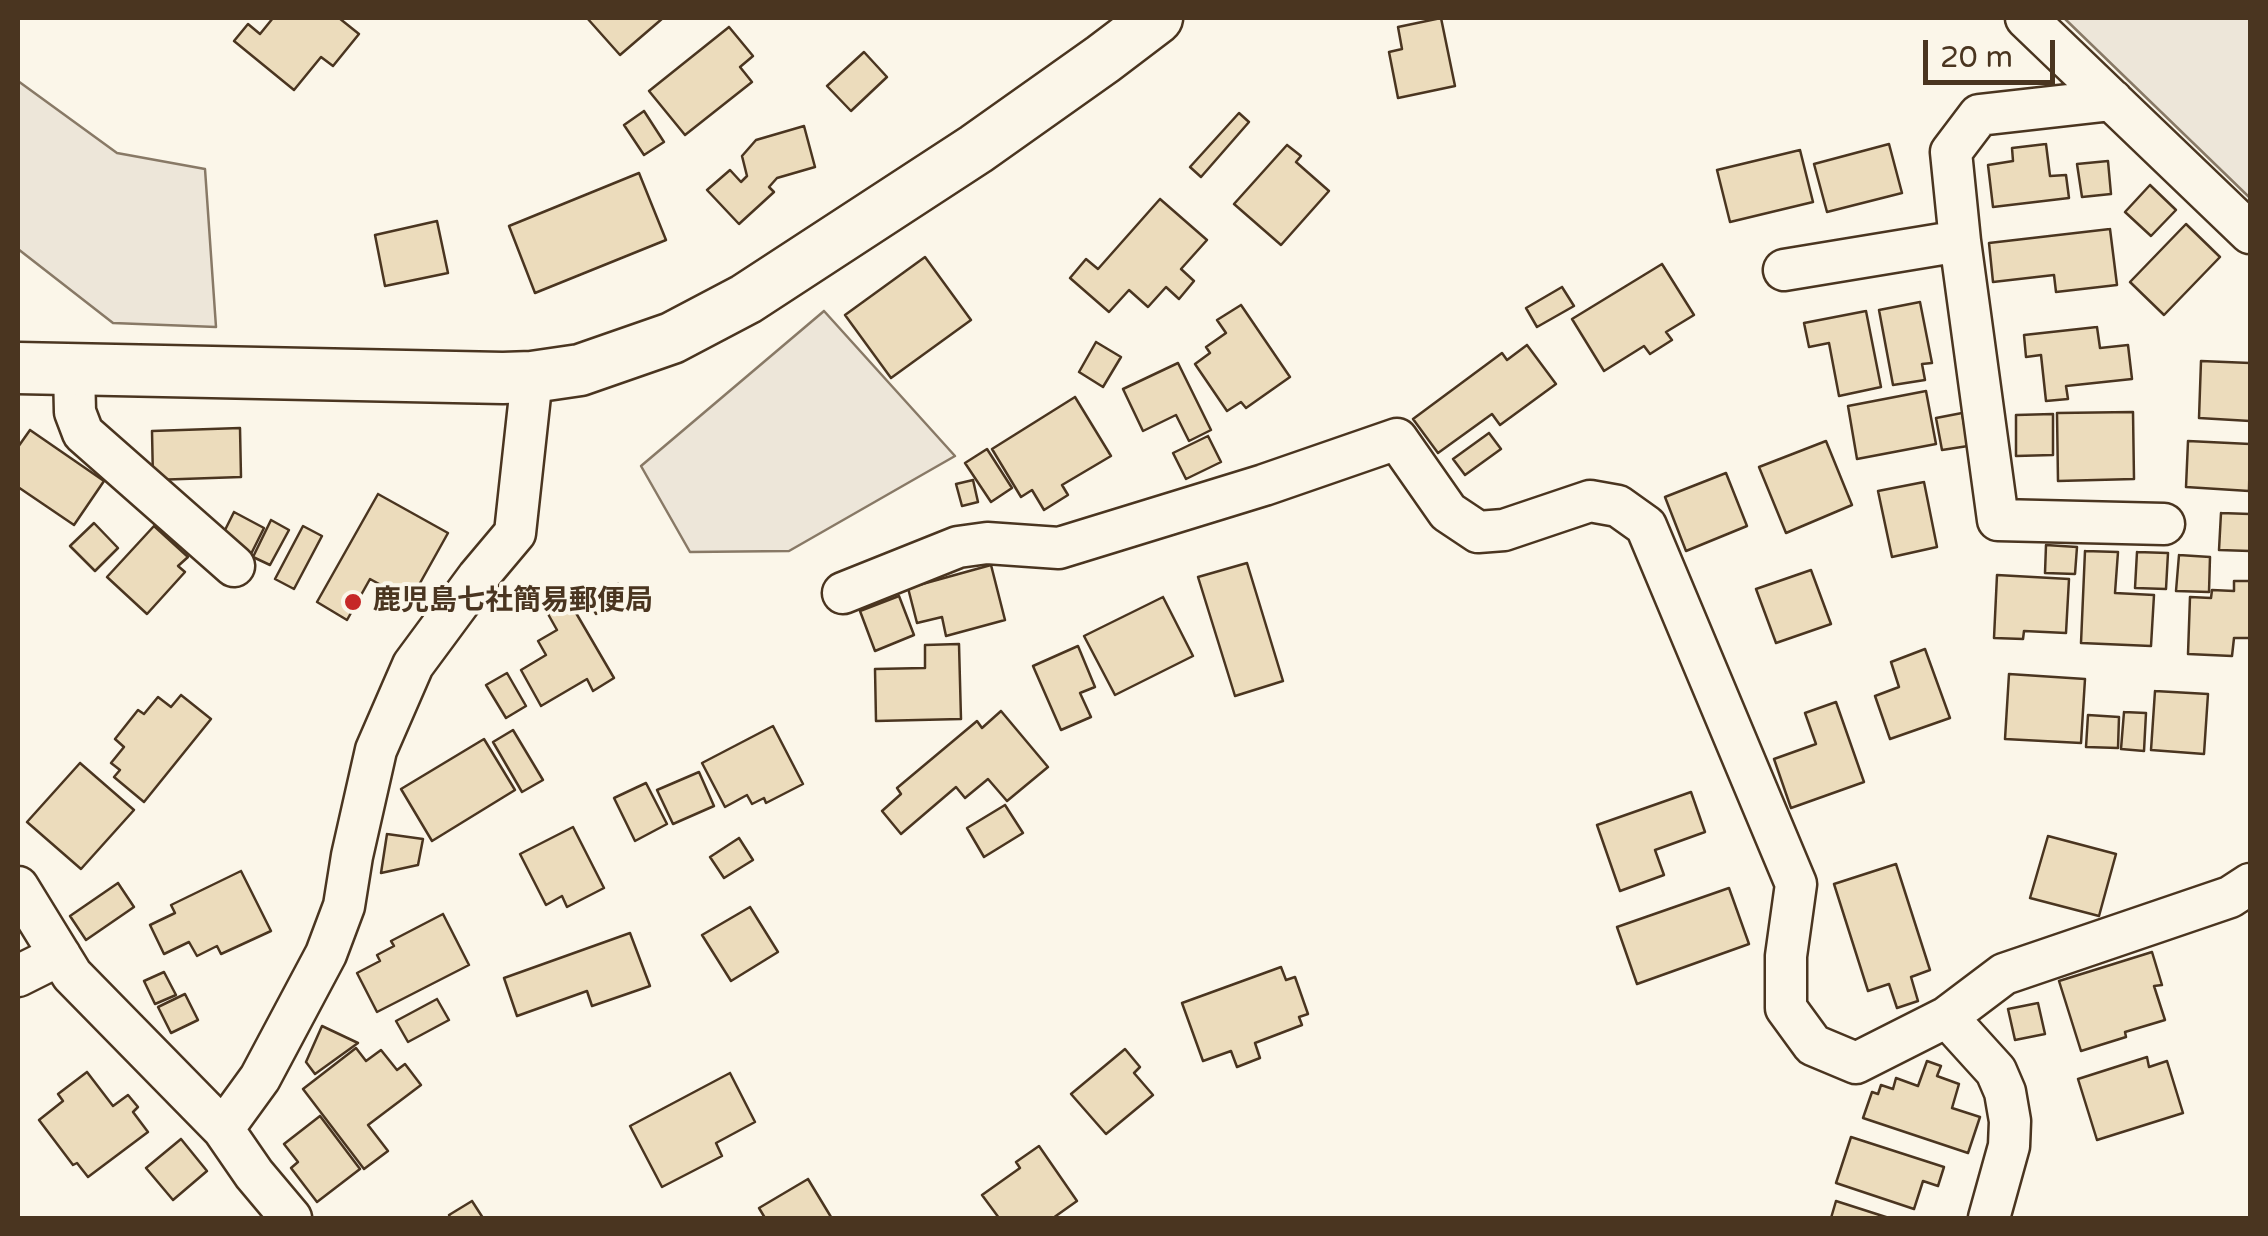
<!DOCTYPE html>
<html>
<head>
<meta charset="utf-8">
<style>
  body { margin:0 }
  #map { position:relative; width:2268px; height:1236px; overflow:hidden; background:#fbf6e9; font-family:"Varela Round",sans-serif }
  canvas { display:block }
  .frame { position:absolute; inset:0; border:20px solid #4a3520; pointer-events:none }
  .scale { position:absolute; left:1923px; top:40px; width:132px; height:45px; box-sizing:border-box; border:5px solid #4a3520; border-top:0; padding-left:12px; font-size:30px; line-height:35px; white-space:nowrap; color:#4a3520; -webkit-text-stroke:8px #fbf6e9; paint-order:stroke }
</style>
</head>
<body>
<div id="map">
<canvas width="2268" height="1236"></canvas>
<div class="frame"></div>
<div class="scale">20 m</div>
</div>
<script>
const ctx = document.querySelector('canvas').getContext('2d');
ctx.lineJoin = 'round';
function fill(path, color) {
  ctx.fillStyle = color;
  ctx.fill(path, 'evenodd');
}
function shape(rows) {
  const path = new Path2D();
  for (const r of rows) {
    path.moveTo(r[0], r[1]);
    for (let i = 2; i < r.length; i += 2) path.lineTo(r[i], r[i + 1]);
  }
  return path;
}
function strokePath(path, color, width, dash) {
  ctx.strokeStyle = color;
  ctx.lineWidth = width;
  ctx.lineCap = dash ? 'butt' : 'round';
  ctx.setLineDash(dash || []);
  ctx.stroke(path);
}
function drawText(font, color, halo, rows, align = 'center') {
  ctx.font = font + ' "Varela Round","Noto Sans JP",sans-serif';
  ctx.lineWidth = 8;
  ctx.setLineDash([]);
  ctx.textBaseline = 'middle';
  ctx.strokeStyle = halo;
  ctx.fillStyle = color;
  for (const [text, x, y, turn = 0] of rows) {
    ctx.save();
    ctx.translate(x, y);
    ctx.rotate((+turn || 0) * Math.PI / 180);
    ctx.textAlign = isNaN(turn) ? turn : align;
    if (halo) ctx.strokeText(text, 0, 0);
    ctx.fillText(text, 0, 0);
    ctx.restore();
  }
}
const green = shape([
  [2064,18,2250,18,2250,198,2064,18],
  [18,81,117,153,205,169,216,327,113,323,18,249,18,81],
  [824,311,955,456,789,551,690,552,641,466,824,311]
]);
fill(green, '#ede6d9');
strokePath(green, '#887966', 2.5);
const building = shape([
  [273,18,339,18,359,34,333,66,321,57,294,90,234,41,248,24,260,34,273,18],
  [587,18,663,18,620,55,587,18],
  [1441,18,1455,86,1398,98,1389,52,1402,49,1398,27,1441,18],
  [729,27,753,56,740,67,752,82,685,135,649,91,729,27],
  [864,52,887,77,851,111,827,86,864,52],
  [644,111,664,142,644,155,624,125,644,111],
  [1239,113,1249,122,1201,177,1190,167,1239,113],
  [804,126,815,167,777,178,769,187,774,192,739,224,707,190,730,170,741,182,747,176,742,156,756,140,804,126],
  [1889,144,1902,193,1827,212,1814,164,1889,144],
  [2046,144,2050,176,2066,175,2069,198,1993,207,1988,165,2013,161,2012,148,2046,144],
  [1287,145,1301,156,1296,162,1329,191,1281,245,1234,204,1287,145],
  [1800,150,1813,202,1730,222,1717,170,1800,150],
  [2108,161,2111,194,2082,197,2077,164,2108,161],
  [639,173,666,240,535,293,509,226,639,173],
  [2150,185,2176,210,2151,236,2125,212,2150,185],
  [1160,199,1207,240,1181,269,1194,281,1179,299,1166,287,1148,307,1129,290,1109,312,1070,278,1086,259,1098,269,1160,199],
  [437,221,448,273,385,286,375,235,437,221],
  [2186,224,2220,257,2164,315,2130,282,2186,224],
  [2110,229,2117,285,2056,292,2054,275,1993,282,1989,243,2110,229],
  [925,257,971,320,891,378,845,315,925,257],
  [1662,264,1694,315,1666,332,1672,340,1650,354,1644,346,1604,371,1572,319,1662,264],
  [1562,287,1574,306,1537,327,1526,308,1562,287],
  [1920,302,1932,363,1922,364,1925,380,1893,385,1879,310,1920,302],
  [1241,305,1290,377,1246,408,1241,402,1227,411,1195,364,1210,353,1206,347,1226,333,1217,320,1241,305],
  [1866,311,1881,387,1839,396,1829,343,1809,347,1804,323,1866,311],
  [2097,327,2100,348,2128,345,2132,379,2066,386,2068,399,2046,401,2041,355,2026,357,2024,335,2097,327],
  [1096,342,1121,357,1103,387,1079,372,1096,342],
  [1527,345,1556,384,1500,425,1492,414,1438,453,1413,419,1502,353,1507,360,1527,345],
  [2201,361,2250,363,2250,421,2199,418,2201,361],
  [1178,363,1211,430,1189,441,1176,415,1143,431,1123,389,1178,363],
  [1926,391,1936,444,1857,459,1848,406,1926,391],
  [1075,397,1111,456,1062,485,1068,495,1044,510,1032,490,1021,497,992,449,1075,397],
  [2133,412,2134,479,2058,481,2057,413,2133,412],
  [1962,413,1968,446,1942,450,1936,418,1962,413],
  [2053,414,2053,455,2016,456,2016,415,2053,414],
  [240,428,241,477,153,480,152,431,240,428],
  [30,430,104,481,74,525,18,487,18,447,30,430],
  [1489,433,1501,449,1465,475,1453,459,1489,433],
  [1208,436,1221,462,1186,479,1173,453,1208,436],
  [1826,441,1852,505,1786,533,1759,467,1826,441],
  [2188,441,2250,444,2249,491,2186,487,2188,441],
  [987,449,1012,488,991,502,965,463,987,449],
  [1726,473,1747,526,1686,551,1665,497,1726,473],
  [973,480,978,502,962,506,956,484,973,480],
  [1924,482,1937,547,1892,557,1878,491,1924,482],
  [378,494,448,533,410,601,370,579,347,620,317,602,378,494],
  [234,512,264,528,251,554,221,538,234,512],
  [2221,513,2250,514,2250,551,2219,550,2221,513],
  [271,520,289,530,270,565,253,557,271,520],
  [94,523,118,548,95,571,70,546,94,523],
  [154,526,188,557,178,566,185,572,147,614,107,577,154,526],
  [303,526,322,536,294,589,275,579,303,526],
  [2046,545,2077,547,2075,574,2045,573,2046,545],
  [2085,551,2118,552,2115,593,2154,595,2151,646,2081,643,2085,551],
  [2137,552,2168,553,2166,589,2135,588,2137,552],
  [2179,555,2210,557,2209,592,2176,591,2179,555],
  [1247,563,1283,681,1235,696,1198,577,1247,563],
  [991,565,1005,620,946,636,942,617,917,623,908,588,991,565],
  [1811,570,1831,624,1776,643,1756,589,1811,570],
  [1997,575,2069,579,2066,633,2024,631,2023,639,1994,638,1997,575],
  [2234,581,2250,581,2250,638,2234,638,2232,656,2188,654,2190,597,2211,598,2212,590,2234,591,2234,581],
  [618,584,626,597,596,614,589,601,618,584],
  [899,596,914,635,875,651,860,611,899,596],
  [1163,597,1193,656,1115,695,1084,636,1163,597],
  [569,601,614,678,593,691,587,679,541,706,521,670,546,655,538,641,557,630,548,614,569,601],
  [959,644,961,719,876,721,875,669,925,668,925,645,959,644],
  [1078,646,1095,687,1080,693,1091,717,1061,730,1033,666,1078,646],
  [1925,649,1950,718,1890,739,1875,696,1899,687,1891,662,1925,649],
  [507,673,526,706,506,718,486,685,507,673],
  [2009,674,2085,679,2081,743,2005,739,2009,674],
  [2155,691,2208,694,2204,754,2151,750,2155,691],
  [181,695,211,719,144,802,114,777,120,770,111,763,124,747,115,739,138,710,144,714,158,697,171,707,181,695],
  [1836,702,1864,782,1791,808,1774,759,1816,744,1805,713,1836,702],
  [1001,711,1048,767,1007,801,988,779,965,798,956,787,901,834,882,811,901,794,897,788,977,721,982,728,1001,711],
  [2124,712,2146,713,2144,751,2121,749,2124,712],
  [2088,715,2119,717,2118,748,2086,747,2088,715],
  [773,726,803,784,766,803,764,798,752,804,747,795,725,807,702,763,773,726],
  [513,730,543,780,522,792,493,742,513,730],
  [484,739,515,790,432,841,401,789,484,739],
  [80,763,134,810,81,869,27,822,80,763],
  [699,772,714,806,673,824,657,790,699,772],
  [646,783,667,824,635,841,614,798,646,783],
  [1691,792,1705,832,1655,850,1664,875,1620,891,1597,825,1691,792],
  [1005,805,1023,833,984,857,967,828,1005,805],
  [573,827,604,888,567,907,562,896,546,905,520,854,573,827],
  [387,834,423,839,418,865,381,873,387,834],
  [2048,836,2116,854,2099,916,2030,898,2048,836],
  [739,838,753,860,724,878,710,857,739,838],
  [1896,864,1930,970,1911,977,1918,1001,1897,1008,1889,984,1868,991,1834,884,1896,864],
  [241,871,271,931,221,954,217,946,197,956,189,942,164,954,150,925,175,913,171,905,241,871],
  [118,883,134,907,86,940,70,916,118,883],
  [1729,888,1749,944,1637,984,1617,927,1729,888],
  [750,907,778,952,731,981,702,935,750,907],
  [443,914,469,965,377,1012,357,973,380,961,377,955,394,946,391,941,443,914],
  [630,933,650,986,592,1006,587,991,517,1016,504,978,630,933],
  [2152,952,2162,985,2154,986,2165,1020,2125,1032,2126,1037,2081,1051,2059,981,2152,952],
  [1281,967,1286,980,1295,977,1308,1014,1299,1017,1302,1025,1255,1043,1260,1058,1237,1067,1231,1051,1203,1061,1182,1003,1281,967],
  [164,972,176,995,155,1004,144,981,164,972],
  [185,994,198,1020,171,1033,158,1007,185,994],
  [437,999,449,1020,408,1042,396,1021,437,999],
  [2038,1003,2045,1034,2015,1040,2008,1009,2038,1003],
  [322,1026,358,1043,315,1074,306,1062,322,1026],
  [356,1048,366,1061,381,1050,397,1070,405,1064,421,1085,368,1125,388,1151,364,1169,303,1089,356,1048],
  [1125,1049,1140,1067,1134,1073,1153,1095,1106,1134,1071,1094,1125,1049],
  [2147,1057,2149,1067,2167,1061,2183,1113,2097,1140,2078,1079,2147,1057],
  [1927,1061,1941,1066,1937,1076,1959,1084,1952,1108,1980,1117,1968,1153,1863,1118,1872,1092,1878,1094,1881,1085,1893,1089,1896,1078,1918,1086,1927,1061],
  [87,1072,113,1106,128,1095,138,1107,133,1112,148,1132,88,1177,77,1163,73,1165,39,1120,63,1101,58,1094,87,1072],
  [730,1073,755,1122,716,1143,722,1156,662,1187,630,1126,730,1073],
  [320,1116,360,1169,317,1202,291,1168,298,1162,284,1144,320,1116],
  [1851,1137,1944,1167,1938,1186,1923,1181,1914,1209,1836,1183,1851,1137],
  [181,1139,207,1171,173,1200,146,1168,181,1139],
  [1039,1146,1077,1201,1053,1218,999,1218,982,1195,1020,1168,1016,1162,1039,1146],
  [808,1179,831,1217,765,1218,759,1208,808,1179],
  [472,1201,483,1218,451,1218,449,1215,472,1201],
  [1836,1201,1889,1218,1831,1218,1836,1201]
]);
fill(building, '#ecdcbc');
strokePath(building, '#4a3520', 2.5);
const minor = shape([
  [2026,18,2250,233],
  [2112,100,1979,115,1951,152,1960,241,1998,520,2164,524],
  [1784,270,1960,241],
  [74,370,75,412,83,433,234,566],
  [843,593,958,547,987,543,1059,548,1264,485,1397,439,1448,512,1478,532,1504,530,1590,501,1618,506,1646,526,1796,884,1786,956,1786,1008,1813,1045,1856,1063,1947,1017,1996,1071,2005,1092,2010,1121,2009,1146,1989,1218],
  [18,887,72,975,223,1129,254,1174,291,1218],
  [18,976,60,955],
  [1947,1017,2004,974,2230,897,2250,884],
  [223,1129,260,1078,326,954,344,906,352,856,376,750,413,665,478,577,515,533,532,377]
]);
const tertiary = shape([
  [18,368,503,378,532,377,580,370,672,338,746,299,976,149,1103,59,1157,18]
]);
strokePath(minor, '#4a3520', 45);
strokePath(tertiary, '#4a3520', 55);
strokePath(minor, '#fbf6e9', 40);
strokePath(tertiary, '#fbf6e9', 50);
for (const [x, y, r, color] of [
  [353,602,10,"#c62828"]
]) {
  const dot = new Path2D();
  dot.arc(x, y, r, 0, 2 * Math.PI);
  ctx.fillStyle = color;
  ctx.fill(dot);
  strokePath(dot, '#fbf6e9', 4);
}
drawText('bold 28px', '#4a3520', '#fbf6e9', [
  ["鹿児島七社簡易郵便局",373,602]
], 'left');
</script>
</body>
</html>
